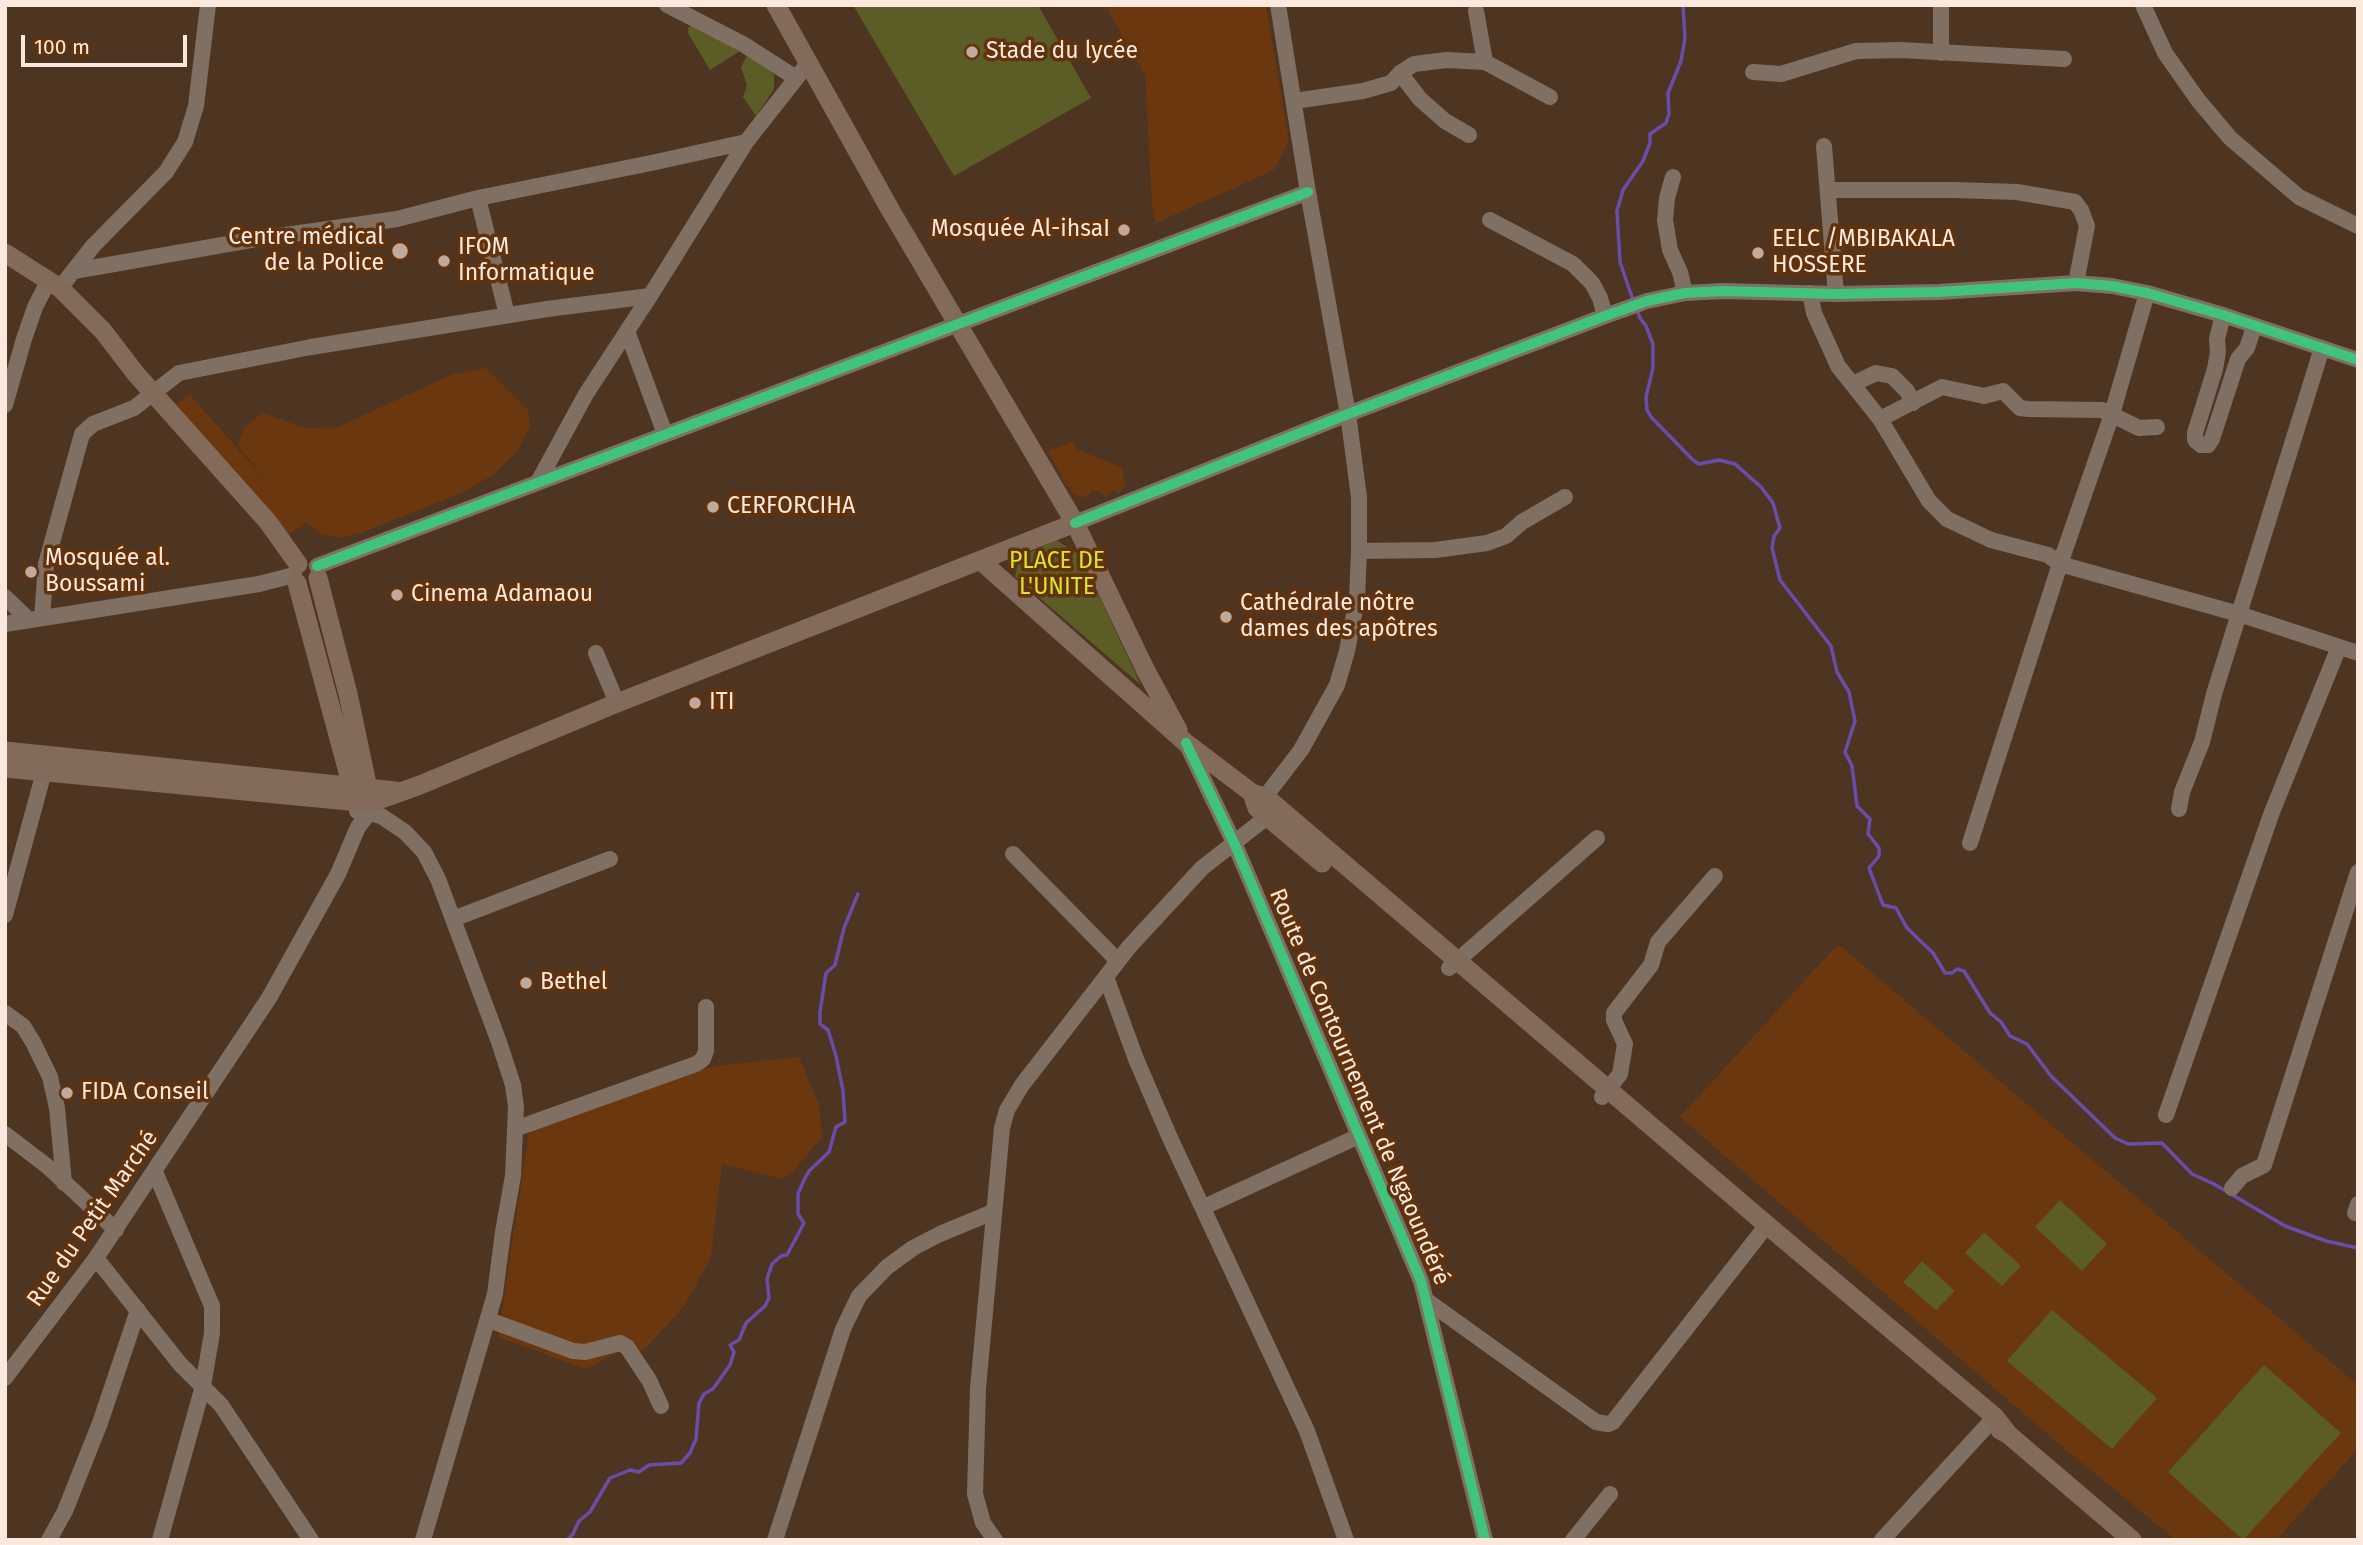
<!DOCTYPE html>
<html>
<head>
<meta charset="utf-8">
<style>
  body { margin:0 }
  #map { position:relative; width:2363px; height:1545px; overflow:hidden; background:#4e3521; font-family:"Fira Sans",sans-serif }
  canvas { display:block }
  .frame { position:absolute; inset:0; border:7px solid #fce9de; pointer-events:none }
  .scale { position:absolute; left:21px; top:35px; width:166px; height:32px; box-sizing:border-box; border:4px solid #fce9de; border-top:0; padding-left:9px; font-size:21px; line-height:24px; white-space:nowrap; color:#fce9de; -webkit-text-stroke:5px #62320d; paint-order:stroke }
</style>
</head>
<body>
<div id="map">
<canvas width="2363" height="1545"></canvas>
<div class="frame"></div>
<div class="scale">100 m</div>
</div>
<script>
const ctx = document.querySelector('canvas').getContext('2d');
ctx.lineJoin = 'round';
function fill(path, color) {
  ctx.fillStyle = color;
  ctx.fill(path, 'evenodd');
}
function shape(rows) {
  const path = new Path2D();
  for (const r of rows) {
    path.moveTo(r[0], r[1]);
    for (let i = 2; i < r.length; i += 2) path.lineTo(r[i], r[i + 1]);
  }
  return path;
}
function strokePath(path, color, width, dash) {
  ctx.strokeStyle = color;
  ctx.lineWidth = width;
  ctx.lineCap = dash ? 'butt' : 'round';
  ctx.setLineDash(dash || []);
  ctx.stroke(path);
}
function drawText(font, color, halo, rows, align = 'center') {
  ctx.font = font + ' "Fira Sans",sans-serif';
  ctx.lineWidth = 7;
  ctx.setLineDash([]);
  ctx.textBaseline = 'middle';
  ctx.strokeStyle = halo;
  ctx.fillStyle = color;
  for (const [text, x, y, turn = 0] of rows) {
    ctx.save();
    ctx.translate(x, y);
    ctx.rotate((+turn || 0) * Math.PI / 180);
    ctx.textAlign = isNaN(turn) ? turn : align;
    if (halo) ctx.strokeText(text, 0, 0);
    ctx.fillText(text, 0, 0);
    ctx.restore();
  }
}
fill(shape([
  [1105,5,1266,5,1289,140,1274,170,1156,223,1152,205,1145,75],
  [486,368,528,410,530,427,516,452,494,474,464,492,363,532,340,538,322,534,303,521,305,524,286,536,172,407,190,395,276,492,238,446,244,428,262,413,306,428,338,427,453,374],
  [1073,441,1076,449,1123,468,1123,476,1126,484,1118,494,1113,489,1106,497,1093,489,1086,498,1072,493,1071,488,1065,484,1061,476,1063,472,1060,473,1048,451],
  [1838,944,2358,1385,2358,1449,2276,1540,2176,1540,2065,1449,1680,1117],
  [799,1057,819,1105,822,1137,791,1174,782,1179,722,1164,711,1257,685,1305,644,1350,619,1352,586,1369,498,1337,529,1132,713,1066]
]), '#6b370f');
fill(shape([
  [853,5,1038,5,1091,98,954,176],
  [691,26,696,27,740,51,710,70,688,33,688,28],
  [747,55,769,67,774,75,774,89,756,116,743,97,747,85,741,68],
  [1056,540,1080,555,1141,685,1015,577,1018,558],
  [2060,1200,2107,1244,2082,1271,2035,1227],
  [1984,1232,2021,1266,2002,1286,1965,1253],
  [1922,1261,1955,1291,1936,1310,1903,1282],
  [2052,1310,2157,1398,2112,1449,2007,1361],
  [2264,1365,2341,1433,2243,1540,2168,1472]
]), '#5c5c26');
strokePath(shape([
  [1633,300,1620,262,1617,211,1623,190,1643,161,1650,143,1650,134,1666,123,1669,114,1668,93,1681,61,1685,38,1683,5],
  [1637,310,1640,318,1646,326,1653,344,1653,368,1646,397,1647,410,1651,417,1693,460,1699,464,1719,460,1735,464,1761,487,1773,503,1780,528,1774,536,1772,548,1780,580,1831,646,1837,672,1849,692,1855,721,1845,752,1852,766,1857,806,1870,819,1868,834,1879,848,1879,856,1869,868,1883,905,1896,908,1907,928,1933,953,1945,973,1952,973,1957,969,1964,971,1990,1013,2001,1022,2010,1036,2027,1044,2051,1076,2115,1138,2128,1144,2162,1143,2192,1174,2214,1184,2285,1226,2326,1241,2358,1248],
  [567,1540,573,1534,579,1521,590,1512,610,1478,630,1470,639,1472,649,1465,681,1463,690,1453,696,1439,699,1403,704,1394,713,1389,730,1365,734,1352,730,1345,739,1340,746,1323,765,1306,769,1298,767,1279,772,1264,781,1256,787,1255,804,1223,798,1214,798,1194,804,1180,809,1171,829,1152,836,1127,845,1122,843,1091,836,1056,828,1030,820,1024,820,1012,826,973,835,965,844,928,858,894]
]), '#6a4daa', 3.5);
strokePath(shape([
  [667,5,743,44,796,78],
  [2143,5,2165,53,2198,100,2230,138,2299,197,2358,226],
  [1476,11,1485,62],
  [1941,53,1941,5],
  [1753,72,1781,74,1856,51,1901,50,2064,59],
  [1400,73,1420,99,1445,121,1469,135],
  [1294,101,1363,91,1391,83,1400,73,1414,64,1447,60,1485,62,1550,97],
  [1824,146,1836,294],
  [1673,177,1667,198,1665,220,1670,250,1680,272,1685,293],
  [1829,190,1954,190,2017,192,2075,202,2081,210,2087,226,2076,283],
  [478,198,507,315],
  [1490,220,1573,264,1592,283,1600,298,1605,316],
  [74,271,251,240,397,219,478,198,656,162,746,142],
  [60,288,93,246,166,172,185,142,196,106,208,5],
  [1810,293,1814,313,1838,366,1880,419,1929,501,1947,519,1991,540,2048,555,2060,564,2239,614,2358,653],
  [2223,315,2217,339,2218,352,2215,369,2195,433,2195,440,2201,445,2208,445,2212,439,2238,359,2247,348,2254,327],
  [627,331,665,434],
  [1853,384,1876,373,1892,376,1907,391,1913,403],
  [5,405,24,339,35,307,49,280],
  [1880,419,1942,387,1984,396,2003,391,2020,408,2028,409,2102,410,2139,428,2157,427],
  [538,482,586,394,650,296,746,142,809,62],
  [1075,523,1348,414,1605,316,1647,301,1685,293,1723,291,1836,294,1939,292,2076,283,2112,286,2147,293,2223,315,2358,360],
  [1359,551,1435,550,1487,543,1506,536,1522,522,1565,497],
  [317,566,1308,192],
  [5,597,29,620],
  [42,618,46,564,82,434,93,424,134,408,179,373,311,347,547,309,650,296],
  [5,624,259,584,294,575],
  [596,653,617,703],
  [1186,743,1235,845,1421,1281,1485,1540],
  [1258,806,1301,750,1337,685,1347,651,1357,599,1359,551,1359,497,1348,414,1308,192,1278,5],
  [2179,809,2182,792,2202,742,2214,694,2322,348],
  [357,811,381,816,405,832,424,852,438,879,499,1042,513,1085,516,1107,513,1176,503,1232,495,1294,423,1540],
  [1970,843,2060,564,2112,414,2147,293],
  [1013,854,1118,961],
  [5,915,44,772,45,761],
  [453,919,610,859],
  [1449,968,1597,838],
  [1106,977,1136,1059,1170,1138,1307,1431,1346,1540],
  [5,1013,23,1026,33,1042,50,1077,57,1108,64,1183],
  [1602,1097,1620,1074,1625,1044,1614,1020,1614,1013,1651,965,1658,942,1715,876],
  [2166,1115,2272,812,2339,647],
  [515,1129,696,1064,703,1059,706,1051,706,1007],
  [5,1134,47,1166,116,1230],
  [155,1172,212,1306,212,1333,203,1386,160,1540],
  [2232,1188,2242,1176,2264,1165,2358,872],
  [1204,1207,1359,1136],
  [2355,1213,2358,1204],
  [96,1258,180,1364,221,1405,311,1540],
  [1426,1300,1596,1422,1608,1424,1613,1422,1767,1225],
  [489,1320,573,1351,585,1352,620,1343,627,1347,649,1380,661,1406],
  [5,1378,96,1258,269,998,338,874,358,827,369,813,370,806],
  [49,1540,65,1511,100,1423,138,1310],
  [775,1540,843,1329,859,1296,887,1267,913,1248,940,1234,993,1212],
  [995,1540,983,1523,975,1494,978,1388,1002,1128,1007,1110,1022,1085,1129,947,1202,868,1267,817],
  [1573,1540,1610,1494],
  [1882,1540,1995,1417]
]), '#806f63', 16);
strokePath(shape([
  [776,5,891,211,1075,523,1145,669,1178,730],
  [5,253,60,288,103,331,136,374,268,522,298,564],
  [981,561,1186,743,1252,793,1265,797,1275,805,1767,1225,1995,1417,2009,1435],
  [318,578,348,694,370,798],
  [297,583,355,798],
  [5,751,396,791],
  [5,768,370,803,420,785,617,703,1075,523],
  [1252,793,1257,808,1322,863],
  [2000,1430,2009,1435,2132,1540]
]), '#836b5b', 19);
strokePath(shape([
  [1075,523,1348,414,1605,316,1647,301,1685,293,1723,291,1836,294,1939,292,2076,283,2112,286,2147,293,2223,315,2358,360],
  [317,566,1308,192],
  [1186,743,1235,845,1421,1281,1485,1540]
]), '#40c37c', 10);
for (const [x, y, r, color] of [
  [972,52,7,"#bfaa9c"],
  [1124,230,7,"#bfaa9c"],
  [400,251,9,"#bfaa9c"],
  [1758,253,7,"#bfaa9c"],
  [444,261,7,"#bfaa9c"],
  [713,507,7,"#bfaa9c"],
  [31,572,7,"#bfaa9c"],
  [397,595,7,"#bfaa9c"],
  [1226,617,7,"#bfaa9c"],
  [695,703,7,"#bfaa9c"],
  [526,983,7,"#bfaa9c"],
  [67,1093,7,"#bfaa9c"]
]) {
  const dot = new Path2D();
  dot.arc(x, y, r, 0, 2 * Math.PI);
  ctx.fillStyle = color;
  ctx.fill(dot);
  strokePath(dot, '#62320d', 2.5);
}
drawText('23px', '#fce9de', '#62320d', [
  ["Stade du lycée",986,52],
  ["Mosquée Al-ihsaI",1110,230,"right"],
  ["Centre médical",384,238,"right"],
  ["de la Police",384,264,"right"],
  ["EELC /MBIBAKALA",1772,240],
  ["HOSSERE",1772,266],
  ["IFOM",458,248],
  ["Informatique",458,274],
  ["CERFORCIHA",727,507],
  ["Mosquée al.",45,559],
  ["Boussami",45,585],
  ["Cinema Adamaou",411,595],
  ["Cathédrale nôtre",1240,604],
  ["dames des apôtres",1240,630],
  ["ITI",709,703],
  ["Bethel",540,983],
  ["FIDA Conseil",81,1093]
], 'left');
drawText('23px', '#dbe52b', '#62320d', [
  ["PLACE DE",1057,562],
  ["L'UNITE",1057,588]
]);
drawText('23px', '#fce9de', '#62320d', [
  ["Route de Contournement de Ngaoundéré",1359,1087,67],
  ["Rue du Petit Marché",93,1219,-55]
]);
</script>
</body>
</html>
